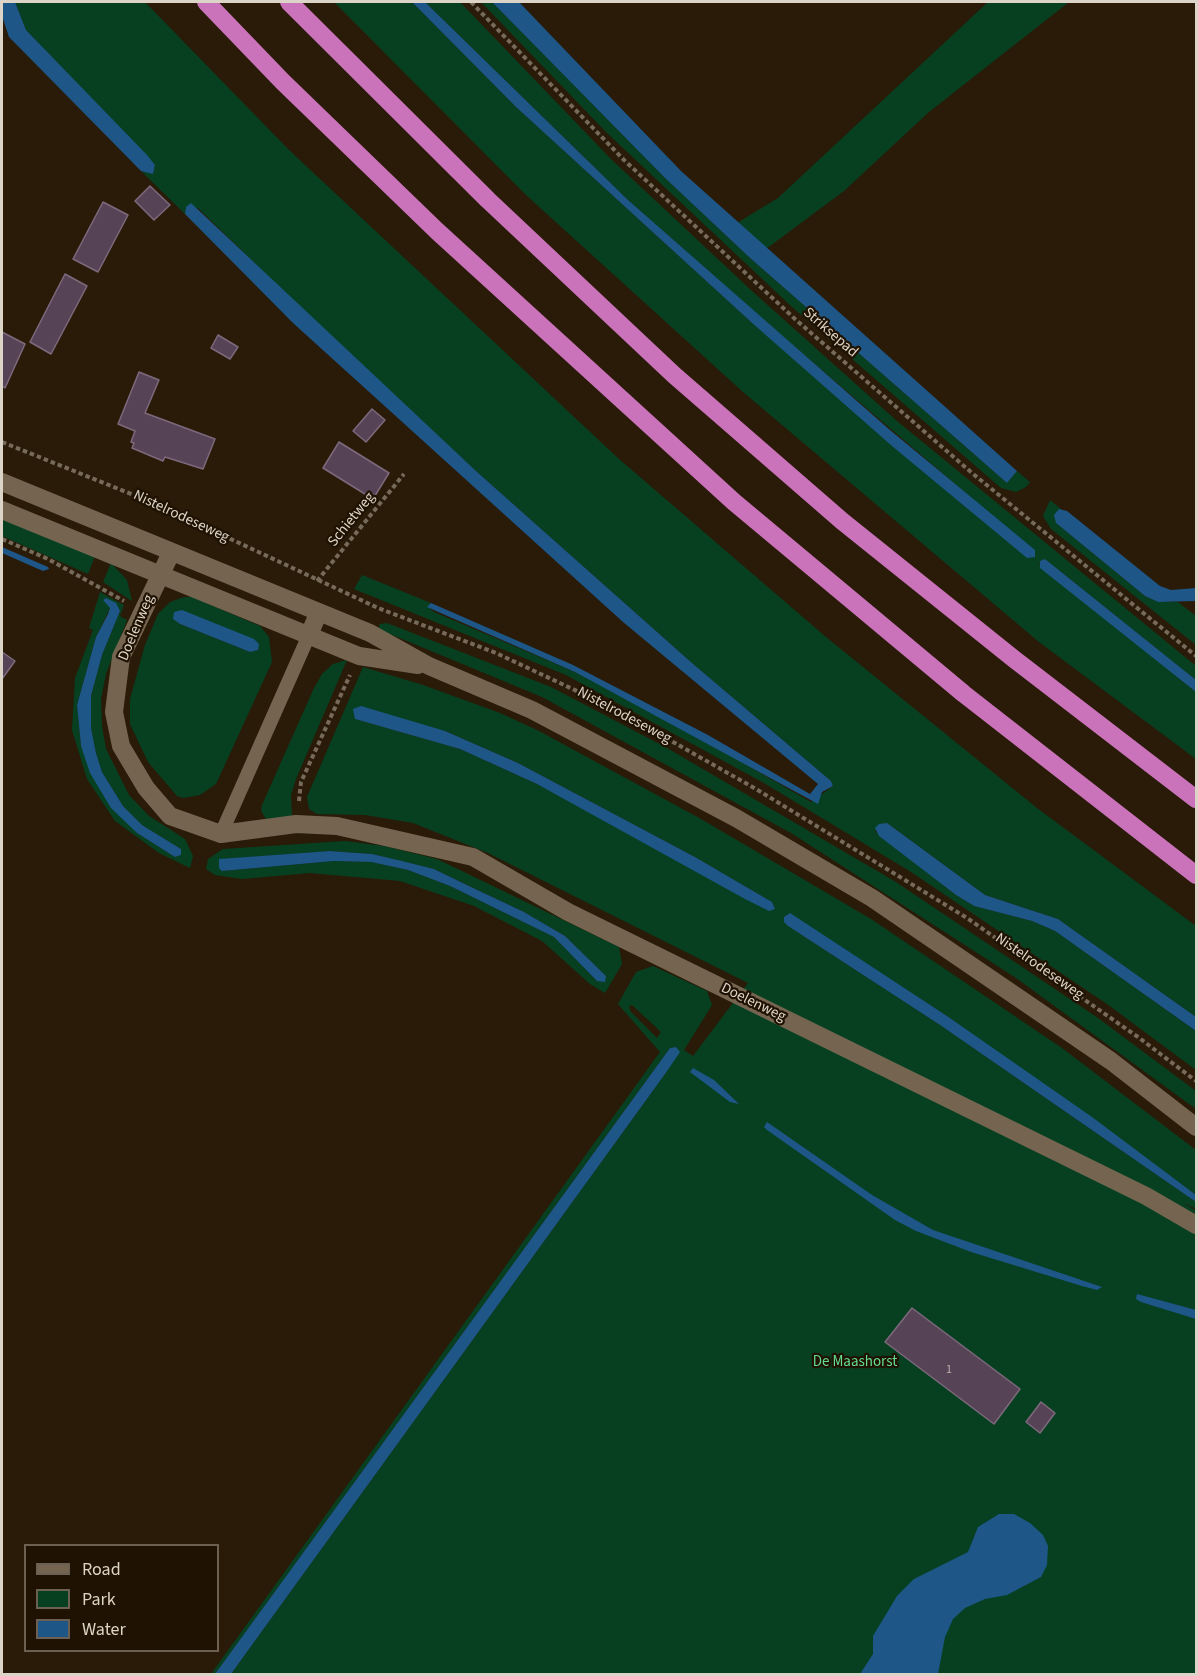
<!DOCTYPE html>
<html>
<head>
<meta charset="utf-8">
<style>
  body { margin:0 }
  #map { position:relative; width:1198px; height:1676px; overflow:hidden; background:#291b08; font-family:"Source Sans 3",sans-serif }
  canvas { display:block }
  .frame { position:absolute; inset:0; border:3px solid #ddd4c8; pointer-events:none }
  .legend { position:absolute; left:24px; top:1544px; width:195px; height:108px; box-sizing:border-box; background:#1f1202; border:2px solid #6b6051; margin:0; padding:8px 10px; list-style:none; font-size:18px; color:#ddd4c8 }
  .legend li { display:flex; align-items:center; gap:12px; height:30px }
  .legend b { width:30px; border:2px solid #6b6051 }
</style>
</head>
<body>
<div id="map">
<canvas width="1198" height="1676"></canvas>
<div class="frame"></div>
<ul class="legend">
<li><b style="height:8px;background:#756550"></b>Road</li>
<li><b style="height:16px;background:#074021"></b>Park</li>
<li><b style="height:16px;background:#1d5687"></b>Water</li>
</ul>
</div>
<script>
const ctx = document.querySelector('canvas').getContext('2d');
ctx.lineJoin = 'round';
function fill(path, color) {
  ctx.fillStyle = color;
  ctx.fill(path, 'evenodd');
}
function shape(rows) {
  const path = new Path2D();
  for (const r of rows) {
    path.moveTo(r[0], r[1]);
    for (let i = 2; i < r.length; i += 2) path.lineTo(r[i], r[i + 1]);
  }
  return path;
}
function strokePath(path, color, width, dash) {
  ctx.strokeStyle = color;
  ctx.lineWidth = width;
  ctx.lineCap = dash ? 'butt' : 'round';
  ctx.setLineDash(dash || []);
  ctx.stroke(path);
}
function drawText(font, color, halo, rows, align = 'center') {
  ctx.font = font + ' "Source Sans 3",sans-serif';
  ctx.lineWidth = 4.5;
  ctx.setLineDash([]);
  ctx.textBaseline = 'middle';
  ctx.strokeStyle = halo;
  ctx.fillStyle = color;
  for (const [text, x, y, turn = 0] of rows) {
    ctx.save();
    ctx.translate(x, y);
    ctx.rotate((+turn || 0) * Math.PI / 180);
    ctx.textAlign = isNaN(turn) ? turn : align;
    if (halo) ctx.strokeText(text, 0, 0);
    ctx.fillText(text, 0, 0);
    ctx.restore();
  }
}
fill(shape([
  [15,2,145,2,289,150,619,459,826,637,1037,808,1196,926,1196,1017,1058,919,985,895,887,823,875,831,956,895,974,906,1032,921,1055,931,1196,1031,1196,1070,1107,1004,911,872,764,783,566,675,354,589,362,575,431,603,428,607,434,612,575,672,671,722,811,802,833,786,831,781,692,663,476,471,331,337,198,208,186,207,185,214,141,171,153,174,155,165,26,30],
  [334,2,412,2,516,107,751,322,1036,553,768,324,628,200,425,2,460,2,611,159,752,291,897,421,1196,666,1196,680,1045,559,1039,564,1196,692,1196,759,1039,642,743,392,526,195],
  [481,2,492,2,665,178,750,258,1007,483,1017,471,1030,482,1026,487,1016,492,1001,488,791,306,607,133],
  [988,2,1069,2,929,112,844,191,766,249,737,223,778,198],
  [1050,500,1062,510,1056,523,1145,596,1158,602,1178,602,1196,616,1196,645,1051,529,1043,516],
  [2,517,95,556,88,574,2,536],
  [111,563,127,580,132,601,103,582],
  [100,592,124,605,120,616,127,620,106,674,101,699,102,726,106,749,129,795,149,816,185,839,193,856,190,868,159,853,115,821,87,779,72,730,75,678,93,630,89,628],
  [104,598,120,611,102,655,91,696,91,728,96,753,102,772,123,806,142,825,181,849,181,855,175,857,137,833,81,746,77,705,96,637,110,608],
  [184,597,192,597,260,626,269,637,272,662,216,784,200,795,183,798,177,796,148,762,130,724,130,699,145,645,158,614,170,602],
  [173,619,258,650,250,652,180,624],
  [387,623,551,687,667,748,896,882,1098,1018,1196,1091,1196,1109,1016,978,791,833,542,697,378,629,380,624],
  [347,660,296,779,291,795,292,816,266,819,261,811,262,805,314,688,322,674,333,664],
  [363,667,423,685,500,713,539,731,701,819,871,919,1062,1048,1196,1150,1196,1195,947,1016,790,914,784,917,788,926,940,1025,1196,1202,1196,1209,1184,1203,1196,1211,1196,1674,231,1674,665,1074,676,1047,670,1048,215,1674,211,1674,660,1052,618,1004,636,972,653,966,707,991,712,1005,684,1050,693,1056,748,983,488,853,413,823,365,815,317,814,309,809,307,797],
  [355,719,445,731,518,763,695,857,772,902,775,909,537,784,460,749],
  [632,1005,661,1032,657,1038,631,1012,629,1007],
  [345,841,384,846,437,859,619,947,622,964,605,993,590,984,542,941,474,906,400,881,310,873,242,879,215,875,206,869,208,859,223,849],
  [330,851,372,854,434,869,524,912,565,936,606,976,597,981,554,937,450,886,408,870,371,862,334,861,222,871,226,859]
]), '#074021');
fill(shape([
  [2,2,15,2,26,30,147,155,155,165,153,174,141,171,9,37,2,16],
  [412,2,425,2,628,200,890,430,1035,550,1035,557,1027,558,892,446,751,322,516,107],
  [492,2,519,2,681,171,1017,471,1007,483,750,258,665,178],
  [191,203,476,471,692,663,831,781,833,786,822,792,818,804,575,672,427,607,431,603,573,665,708,735,810,794,818,784,623,622,293,323,185,214,186,207],
  [1059,509,1067,511,1160,586,1171,590,1196,588,1196,601,1158,602,1145,596,1056,523,1054,515],
  [2,547,48,567,49,569,43,571,2,553],
  [1045,559,1196,680,1196,692,1040,568,1040,561],
  [106,598,116,603,120,611,102,655,91,696,91,728,96,753,102,772,123,806,142,825,181,849,181,855,175,857,137,833,111,808,90,773,81,746,77,705,96,637,108,614,110,608,103,600],
  [182,610,254,639,259,644,258,650,250,652,180,624,173,619,174,612],
  [361,706,445,731,518,763,695,857,772,902,775,909,769,911,745,899,537,784,460,749,355,719,353,709],
  [887,823,985,895,1058,919,1196,1017,1196,1031,1055,931,1032,921,974,906,956,895,879,836,875,828,879,824],
  [330,851,372,854,402,861,434,869,467,885,524,912,565,936,606,976,605,982,597,981,554,937,450,886,408,870,371,862,334,861,222,871,219,868,219,859],
  [790,913,947,1016,1092,1117,1196,1195,1196,1202,940,1025,788,926,784,922,784,917],
  [676,1047,680,1052,665,1074,231,1674,215,1674,670,1048],
  [693,1068,714,1080,739,1104,730,1102,690,1072],
  [767,1122,872,1195,933,1230,1102,1287,1097,1290,1082,1286,971,1252,916,1231,895,1220,767,1130,764,1127],
  [1137,1294,1196,1310,1196,1319,1141,1302,1136,1299],
  [999,1514,1014,1514,1030,1523,1043,1535,1048,1546,1047,1565,1041,1577,1007,1595,985,1599,965,1608,953,1619,945,1637,938,1674,860,1674,873,1654,873,1636,897,1596,914,1579,968,1552,978,1527]
]), '#1d5687');
const building = shape([
  [150,186,170,205,154,220,135,201,150,186],
  [103,202,128,215,98,272,73,259,103,202],
  [65,274,87,286,51,354,30,342,65,274],
  [2,332,25,344,5,388,2,386,2,332],
  [218,335,238,347,230,359,211,348,218,335],
  [139,372,159,380,145,413,215,439,203,469,165,457,163,461,132,448,134,443,131,442,135,431,118,424,139,372],
  [372,409,385,420,366,442,353,431,372,409],
  [339,442,389,473,373,499,323,468,339,442],
  [2,652,15,661,2,679,2,652],
  [912,1308,1020,1389,994,1424,885,1342,912,1308],
  [1041,1402,1055,1413,1040,1433,1026,1422,1041,1402]
]);
fill(building, '#564456');
strokePath(building, '#7c697c', 1.5);
strokePath(shape([
  [471,2,624,160,795,319,972,473,1196,656],
  [2,442,156,504,378,608,496,653,613,708,756,789,967,918,1138,1037,1196,1081],
  [2,539,48,559,124,601],
  [317,581,404,474],
  [299,801,301,782,350,675]
]), '#766a5a', 4, [4.5, 3]);
strokePath(shape([
  [221,834,309,635]
]), '#756550', 14);
strokePath(shape([
  [171,553,121,657,114,712,121,746,146,788,170,816,221,834,296,824,337,826,473,857,568,912,1146,1196,1196,1225],
  [309,635,318,614]
]), '#756550', 18);
strokePath(shape([
  [2,482,370,633,429,666,532,710,736,818,872,898,1111,1061,1196,1127],
  [2,510,359,656,418,665]
]), '#756550', 18);
strokePath(shape([
  [206,2,283,82,437,231,734,502,964,694,1196,875],
  [289,2,488,200,674,375,842,521,1014,659,1196,799]
]), '#ca73bb', 18);
drawText('12px', '#bbb0ac', null, [
  ["1",949,1370]
]);
drawText('15px', '#ddd4c8', '#1f1202', [
  ["Striksepad",830,333,41],
  ["Nistelrodeseweg",181,517,25],
  ["Schietweg",352,520,-51],
  ["Doelenweg",137,628,-67],
  ["Nistelrodeseweg",624,716,28],
  ["Nistelrodeseweg",1039,967,35],
  ["Doelenweg",753,1003,26]
]);
drawText('15px', '#64dd91', '#1f1202', [
  ["De Maashorst",855,1363]
]);
</script>
</body>
</html>
